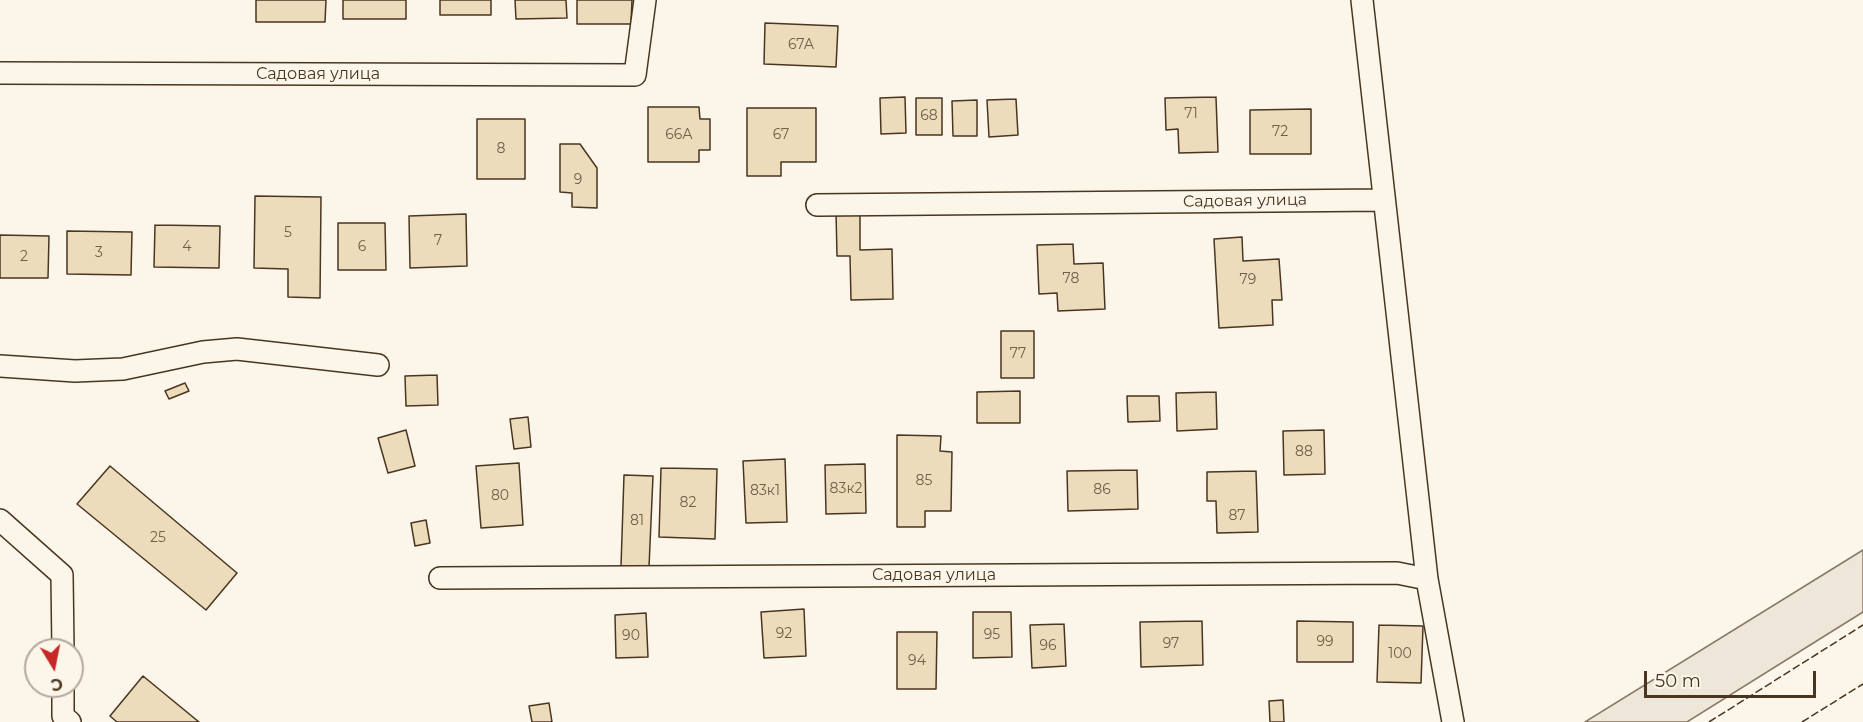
<!DOCTYPE html>
<html>
<head>
<meta charset="utf-8">
<style>
  body { margin:0 }
  #map { position:relative; width:1863px; height:722px; overflow:hidden; background:#fbf6e9; font-family:Montserrat,sans-serif }
  canvas { display:block }
  .north { position:absolute; left:24px; top:638px; width:60px; height:60px; box-sizing:border-box; background:#fbf6e9; border:2px solid #b4a999; border-radius:50%; rotate:170deg; font-size:16px; font-weight:700; line-height:24px; text-align:center; color:#4a3520 }
  .north::after { content:''; display:block; margin:auto; width:21px; height:27px; background:#c62828; clip-path:polygon(50% 0,100% 100%,50% 72%,0 100%) }
  .scale { position:absolute; left:1644px; top:671px; width:172px; height:27px; box-sizing:border-box; border:3px solid #4a3520; border-top:0; padding-left:8px; font-size:18px; line-height:21px; white-space:nowrap; color:#4a3520; -webkit-text-stroke:4px #fbf6e9; paint-order:stroke }
</style>
</head>
<body>
<div id="map">
<canvas width="1863" height="722"></canvas>
<div class="north">С</div>
<div class="scale">50 m</div>
</div>
<script>
const ctx = document.querySelector('canvas').getContext('2d');
ctx.lineJoin = 'round';
function fill(path, color) {
  ctx.fillStyle = color;
  ctx.fill(path, 'evenodd');
}
function shape(rows) {
  const path = new Path2D();
  for (const r of rows) {
    path.moveTo(r[0], r[1]);
    for (let i = 2; i < r.length; i += 2) path.lineTo(r[i], r[i + 1]);
  }
  return path;
}
function strokePath(path, color, width, dash) {
  ctx.strokeStyle = color;
  ctx.lineWidth = width;
  ctx.lineCap = dash ? 'butt' : 'round';
  ctx.setLineDash(dash || []);
  ctx.stroke(path);
}
function drawText(font, color, halo, rows, align = 'center') {
  ctx.font = font + ' Montserrat,sans-serif';
  ctx.lineWidth = 4.5;
  ctx.setLineDash([]);
  ctx.textBaseline = 'middle';
  ctx.strokeStyle = halo;
  ctx.fillStyle = color;
  for (const [text, x, y, turn = 0] of rows) {
    ctx.save();
    ctx.translate(x, y);
    ctx.rotate((+turn || 0) * Math.PI / 180);
    ctx.textAlign = isNaN(turn) ? turn : align;
    if (halo) ctx.strokeText(text, 0, 0);
    ctx.fillText(text, 0, 0);
    ctx.restore();
  }
}
const green = shape([
  [1863,550,1863,612,1687,722,1585,722,1863,550]
]);
fill(green, '#ede6d9');
strokePath(green, '#887966', 1.5);
const building = shape([
  [256,0,326,0,325,22,256,22,256,0],
  [343,0,406,0,406,19,343,19,343,0],
  [440,0,491,0,491,15,440,15,440,0],
  [515,0,566,0,567,18,516,19,515,0],
  [577,0,632,0,631,24,577,24,577,0],
  [765,23,838,26,836,67,764,64,765,23],
  [905,97,906,133,881,134,880,98,905,97],
  [1216,97,1218,152,1179,153,1178,129,1166,130,1165,98,1216,97],
  [916,98,942,98,942,135,916,135,916,98],
  [1016,99,1018,135,989,137,987,100,1016,99],
  [977,100,977,136,953,136,952,101,977,100],
  [648,107,699,107,700,119,710,119,710,150,699,150,699,162,648,162,648,107],
  [747,108,816,108,816,162,781,162,781,176,747,176,747,108],
  [1311,109,1311,154,1250,154,1250,110,1311,109],
  [477,119,525,119,525,179,477,179,477,119],
  [560,144,580,144,597,168,597,208,572,207,572,193,560,192,560,144],
  [255,196,321,197,320,298,288,297,288,269,254,268,255,196],
  [836,212,860,212,860,250,892,249,893,299,851,300,850,256,837,256,836,212],
  [466,214,467,266,410,268,409,216,466,214],
  [338,223,385,223,386,270,338,270,338,223],
  [155,225,220,226,219,268,154,267,155,225],
  [67,231,132,232,131,275,67,274,67,231],
  [0,235,49,236,48,278,0,278,0,235],
  [1242,237,1243,261,1279,259,1282,300,1272,300,1273,325,1219,328,1214,239,1242,237],
  [1073,244,1074,264,1103,263,1105,309,1058,311,1057,293,1039,294,1037,245,1073,244],
  [1001,331,1034,331,1034,378,1001,378,1001,331],
  [437,375,438,405,406,406,405,376,437,375],
  [185,383,189,391,169,399,165,391,185,383],
  [1020,391,1020,423,977,423,977,392,1020,391],
  [1216,392,1217,429,1177,431,1176,393,1216,392],
  [1127,396,1159,396,1160,421,1128,422,1127,396],
  [528,417,531,447,514,449,510,419,528,417],
  [406,430,415,466,388,473,378,438,406,430],
  [1324,430,1325,474,1284,475,1283,431,1324,430],
  [897,435,941,436,940,451,952,452,951,511,925,511,925,527,897,527,897,435],
  [785,459,787,522,746,523,743,461,785,459],
  [519,463,523,525,481,528,476,466,519,463],
  [865,464,866,513,826,514,825,465,865,464],
  [110,466,237,573,206,610,77,504,110,466],
  [661,468,717,469,715,539,659,537,661,468],
  [1137,470,1138,509,1068,511,1067,471,1137,470],
  [1256,471,1258,532,1217,533,1216,501,1207,501,1207,472,1256,471],
  [624,475,653,476,649,567,621,566,624,475],
  [426,520,430,543,415,546,411,523,426,520],
  [804,609,806,656,764,658,761,612,804,609],
  [973,612,1011,612,1012,657,973,658,973,612],
  [646,613,648,657,616,658,615,615,646,613],
  [1202,621,1203,665,1141,667,1140,622,1202,621],
  [1297,621,1353,622,1353,662,1297,662,1297,621],
  [1064,624,1066,666,1032,668,1030,625,1064,624],
  [1379,625,1423,626,1421,683,1377,682,1379,625],
  [897,632,937,632,936,689,897,689,897,632],
  [143,676,199,722,117,722,110,716,143,676],
  [1283,700,1284,722,1270,722,1269,701,1283,700],
  [549,703,552,722,532,722,529,706,549,703]
]);
fill(building, '#ecdcbc');
strokePath(building, '#4a3520', 1.5);
const minor = shape([
  [1362,0,1427,579,1453,722],
  [0,73,635,75,645,0],
  [817,205,1384,200],
  [0,366,75,371,123,369,203,352,237,349,378,365],
  [0,520,62,575,63,650],
  [440,578,1397,573,1427,579],
  [63,686,63,716,70,722]
]);
strokePath(minor, '#4a3520', 24);
strokePath(minor, '#fbf6e9', 21);
strokePath(shape([
  [1709,722,1863,625],
  [1802,722,1863,684]
]), '#4a3520', 1.5, [8, 3]);
drawText('14px', '#725f47', null, [
  ["67А",801,45],
  ["71",1191,114],
  ["68",929,116],
  ["72",1280,132],
  ["66А",679,135],
  ["67",781,135],
  ["8",501,149],
  ["9",578,180],
  ["5",288,233],
  ["7",438,241],
  ["4",187,247],
  ["6",362,247],
  ["3",99,253],
  ["2",24,257],
  ["78",1071,279],
  ["79",1248,280],
  ["77",1018,354],
  ["88",1304,452],
  ["85",924,481],
  ["83к2",846,489],
  ["86",1102,490],
  ["83к1",765,491],
  ["80",500,496],
  ["82",688,503],
  ["87",1237,516],
  ["81",637,521],
  ["25",158,538],
  ["92",784,634],
  ["95",992,635],
  ["90",631,636],
  ["99",1325,642],
  ["97",1171,644],
  ["96",1048,646],
  ["100",1400,654],
  ["94",917,661]
]);
drawText('16px', '#4a3520', '#fbf6e9', [
  ["Садовая улица",318,74],
  ["Садовая улица",1245,201,-1],
  ["Садовая улица",934,575]
]);
</script>
</body>
</html>
